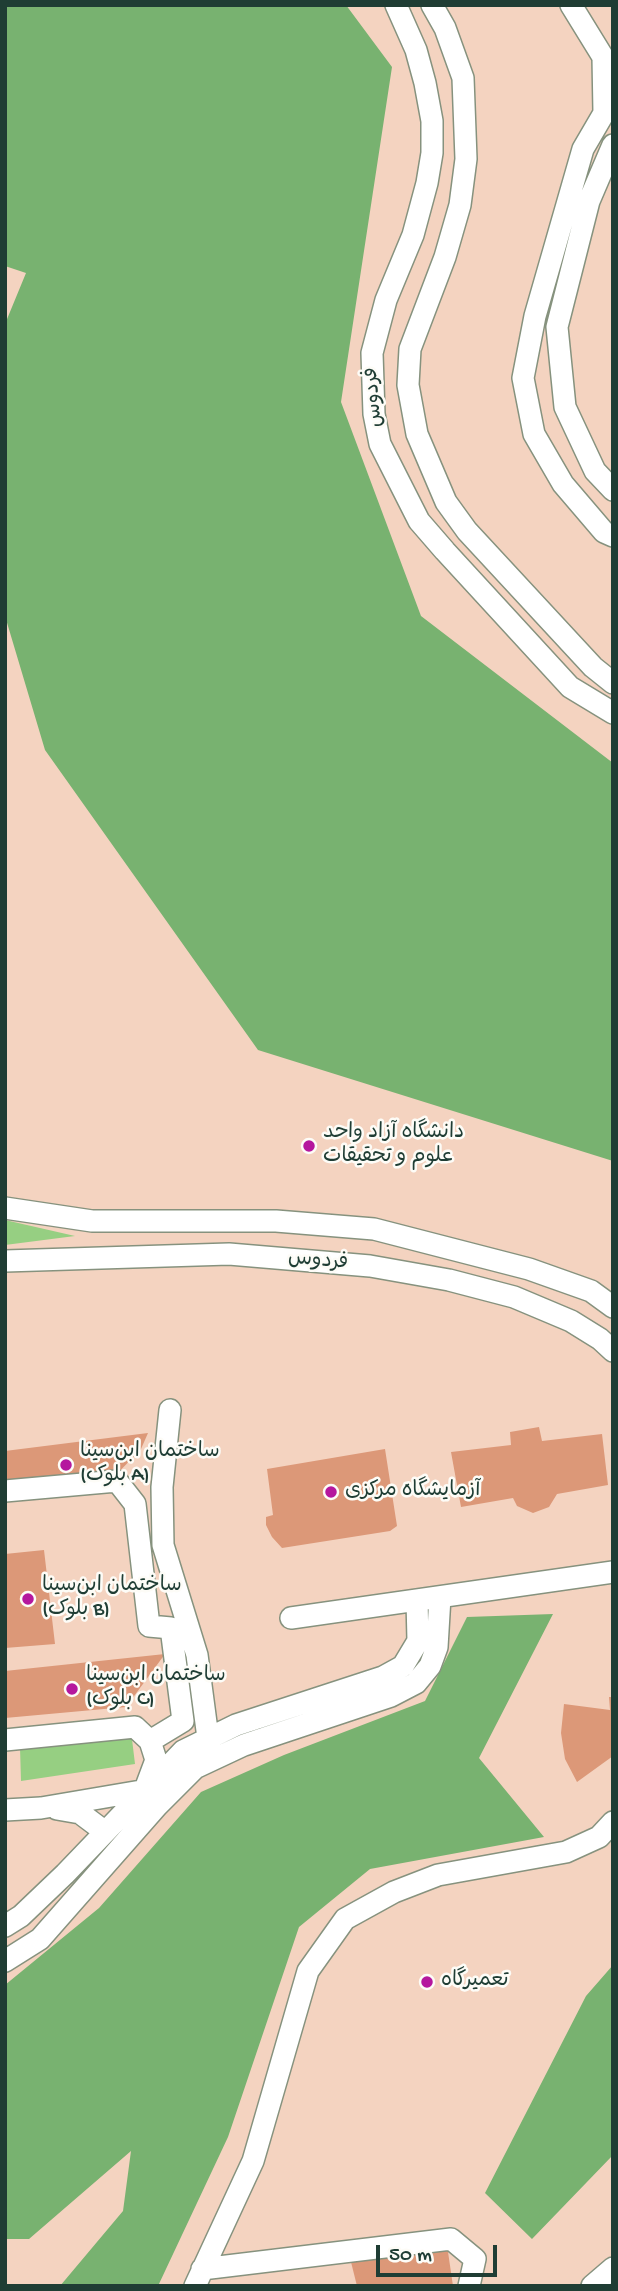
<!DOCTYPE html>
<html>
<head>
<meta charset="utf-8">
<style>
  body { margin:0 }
  #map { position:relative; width:618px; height:2291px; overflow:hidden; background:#ede6c9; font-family:"Gochi Hand",sans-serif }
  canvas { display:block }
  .frame { position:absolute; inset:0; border:7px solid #1f3d34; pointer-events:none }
  .scale { position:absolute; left:376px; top:2245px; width:121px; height:32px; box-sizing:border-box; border:4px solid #1f3d34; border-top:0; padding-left:9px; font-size:21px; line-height:24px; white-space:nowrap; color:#1f3d34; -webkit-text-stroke:5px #fdfcf7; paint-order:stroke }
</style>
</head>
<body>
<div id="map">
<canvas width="618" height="2291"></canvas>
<div class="frame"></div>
<div class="scale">50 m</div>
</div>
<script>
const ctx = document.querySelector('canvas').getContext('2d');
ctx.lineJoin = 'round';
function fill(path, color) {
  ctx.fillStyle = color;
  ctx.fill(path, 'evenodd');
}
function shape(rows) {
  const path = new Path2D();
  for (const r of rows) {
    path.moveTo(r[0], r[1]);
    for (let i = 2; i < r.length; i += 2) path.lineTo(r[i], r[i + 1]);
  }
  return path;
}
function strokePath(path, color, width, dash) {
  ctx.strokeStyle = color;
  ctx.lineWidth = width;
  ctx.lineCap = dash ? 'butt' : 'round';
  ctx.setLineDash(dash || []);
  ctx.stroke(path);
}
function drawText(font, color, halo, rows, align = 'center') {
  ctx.font = font + ' "Gochi Hand","Playpen Sans Arabic",sans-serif';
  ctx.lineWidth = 5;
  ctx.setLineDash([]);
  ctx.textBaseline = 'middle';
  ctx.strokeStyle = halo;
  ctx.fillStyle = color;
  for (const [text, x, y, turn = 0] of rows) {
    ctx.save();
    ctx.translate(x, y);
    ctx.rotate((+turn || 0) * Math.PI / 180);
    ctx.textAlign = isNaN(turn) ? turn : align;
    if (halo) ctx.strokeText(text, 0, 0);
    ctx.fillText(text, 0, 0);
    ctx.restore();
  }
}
fill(shape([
  [5,5,613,5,613,2286,5,2286]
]), '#f4d3c0');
fill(shape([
  [5,1220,75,1236,5,1245],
  [131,1731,135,1764,21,1781,20,1747]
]), '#96cf82');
fill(shape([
  [5,5,346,5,392,67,341,402,421,616,613,763,613,1161,258,1050,45,750,5,616,5,324,26,273,5,266],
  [553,1614,479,1758,544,1837,370,1869,299,1927,228,2137,158,2286,60,2286,123,2211,131,2151,29,2239,5,2239,5,1985,99,1908,201,1792,284,1755,425,1701,467,1617],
  [613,1965,613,2155,532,2239,485,2193,586,1996]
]), '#78b270');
fill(shape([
  [539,1427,542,1441,602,1434,608,1485,557,1494,549,1507,533,1513,517,1506,513,1498,461,1507,451,1452,511,1445,510,1432],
  [148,1433,141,1449,112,1479,5,1499,5,1451],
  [385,1449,397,1526,390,1531,282,1548,272,1537,266,1525,266,1517,273,1515,267,1469],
  [44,1550,55,1644,5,1648,5,1554],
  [165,1654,126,1707,5,1718,5,1671],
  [609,1697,613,1697,613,1756,577,1782,565,1759,561,1733,564,1704,610,1710],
  [447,2245,453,2286,357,2286,350,2258]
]), '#dc9878');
const minor = shape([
  [396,5,416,50,425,83,432,121,432,153,427,183,413,235,386,300,372,353,374,414,380,444,419,521,445,551,570,687,613,713],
  [432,5,445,28,463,78,466,159,460,205,445,257,410,349,408,385,417,434,446,502,467,531,593,667,613,683],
  [571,5,603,57,604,113,583,149,535,316,523,378,534,434,563,484,604,532,613,536],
  [613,145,589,201,557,327,565,407,595,471,613,490],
  [5,1208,92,1221,276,1221,374,1229,529,1269,591,1291,613,1307],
  [5,1261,229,1254,370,1266,449,1280,514,1297,571,1321,600,1339,613,1351],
  [170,1410,162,1487,163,1545,197,1655,208,1738],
  [5,1491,117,1481,135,1504,149,1626,171,1628,183,1721,150,1741],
  [291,1618,613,1572],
  [5,1740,135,1727,150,1741,156,1760,147,1784],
  [57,1809,80,1813,104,1831],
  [5,1810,41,1808,141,1791],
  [5,1926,21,1916,65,1874,183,1751,236,1725,383,1677,403,1666,418,1641,417,1600],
  [5,1961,40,1939,157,1806,195,1768,244,1745,391,1696,416,1683,430,1666,437,1647,440,1597],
  [202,2269,451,2239,475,2259,469,2286],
  [195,2286,253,2161,308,1971,345,1919,394,1892,438,1875,566,1852,599,1837,613,1822],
  [592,2286,613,2268]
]);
strokePath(minor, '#86927e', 24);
strokePath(minor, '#fff', 21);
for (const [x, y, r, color] of [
  [309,1146,7,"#b5179e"],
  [66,1465,7,"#b5179e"],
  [331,1492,7,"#b5179e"],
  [28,1599,7,"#b5179e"],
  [72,1689,7,"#b5179e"],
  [427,1982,7,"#b5179e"]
]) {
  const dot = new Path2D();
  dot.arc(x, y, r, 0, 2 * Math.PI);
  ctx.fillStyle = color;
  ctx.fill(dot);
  strokePath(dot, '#fdfcf7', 2.5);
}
drawText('21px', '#1f3d34', '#fdfcf7', [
  ["فردوس",375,397,-95],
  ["فردوس",318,1262,5]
]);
drawText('21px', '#1f3d34', '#fdfcf7', [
  ["دانشگاه آزاد واحد",323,1134],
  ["علوم و تحقیقات",323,1158],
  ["ساختمان ابن‌سینا",80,1453],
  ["(بلوک A)",80,1477],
  ["آزمایشگاه مرکزی",345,1492],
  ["ساختمان ابن‌سینا",42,1587],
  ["(بلوک B)",42,1611],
  ["ساختمان ابن‌سینا",86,1677],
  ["(بلوک C)",86,1701],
  ["تعمیرگاه",441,1982]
], 'left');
</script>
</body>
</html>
